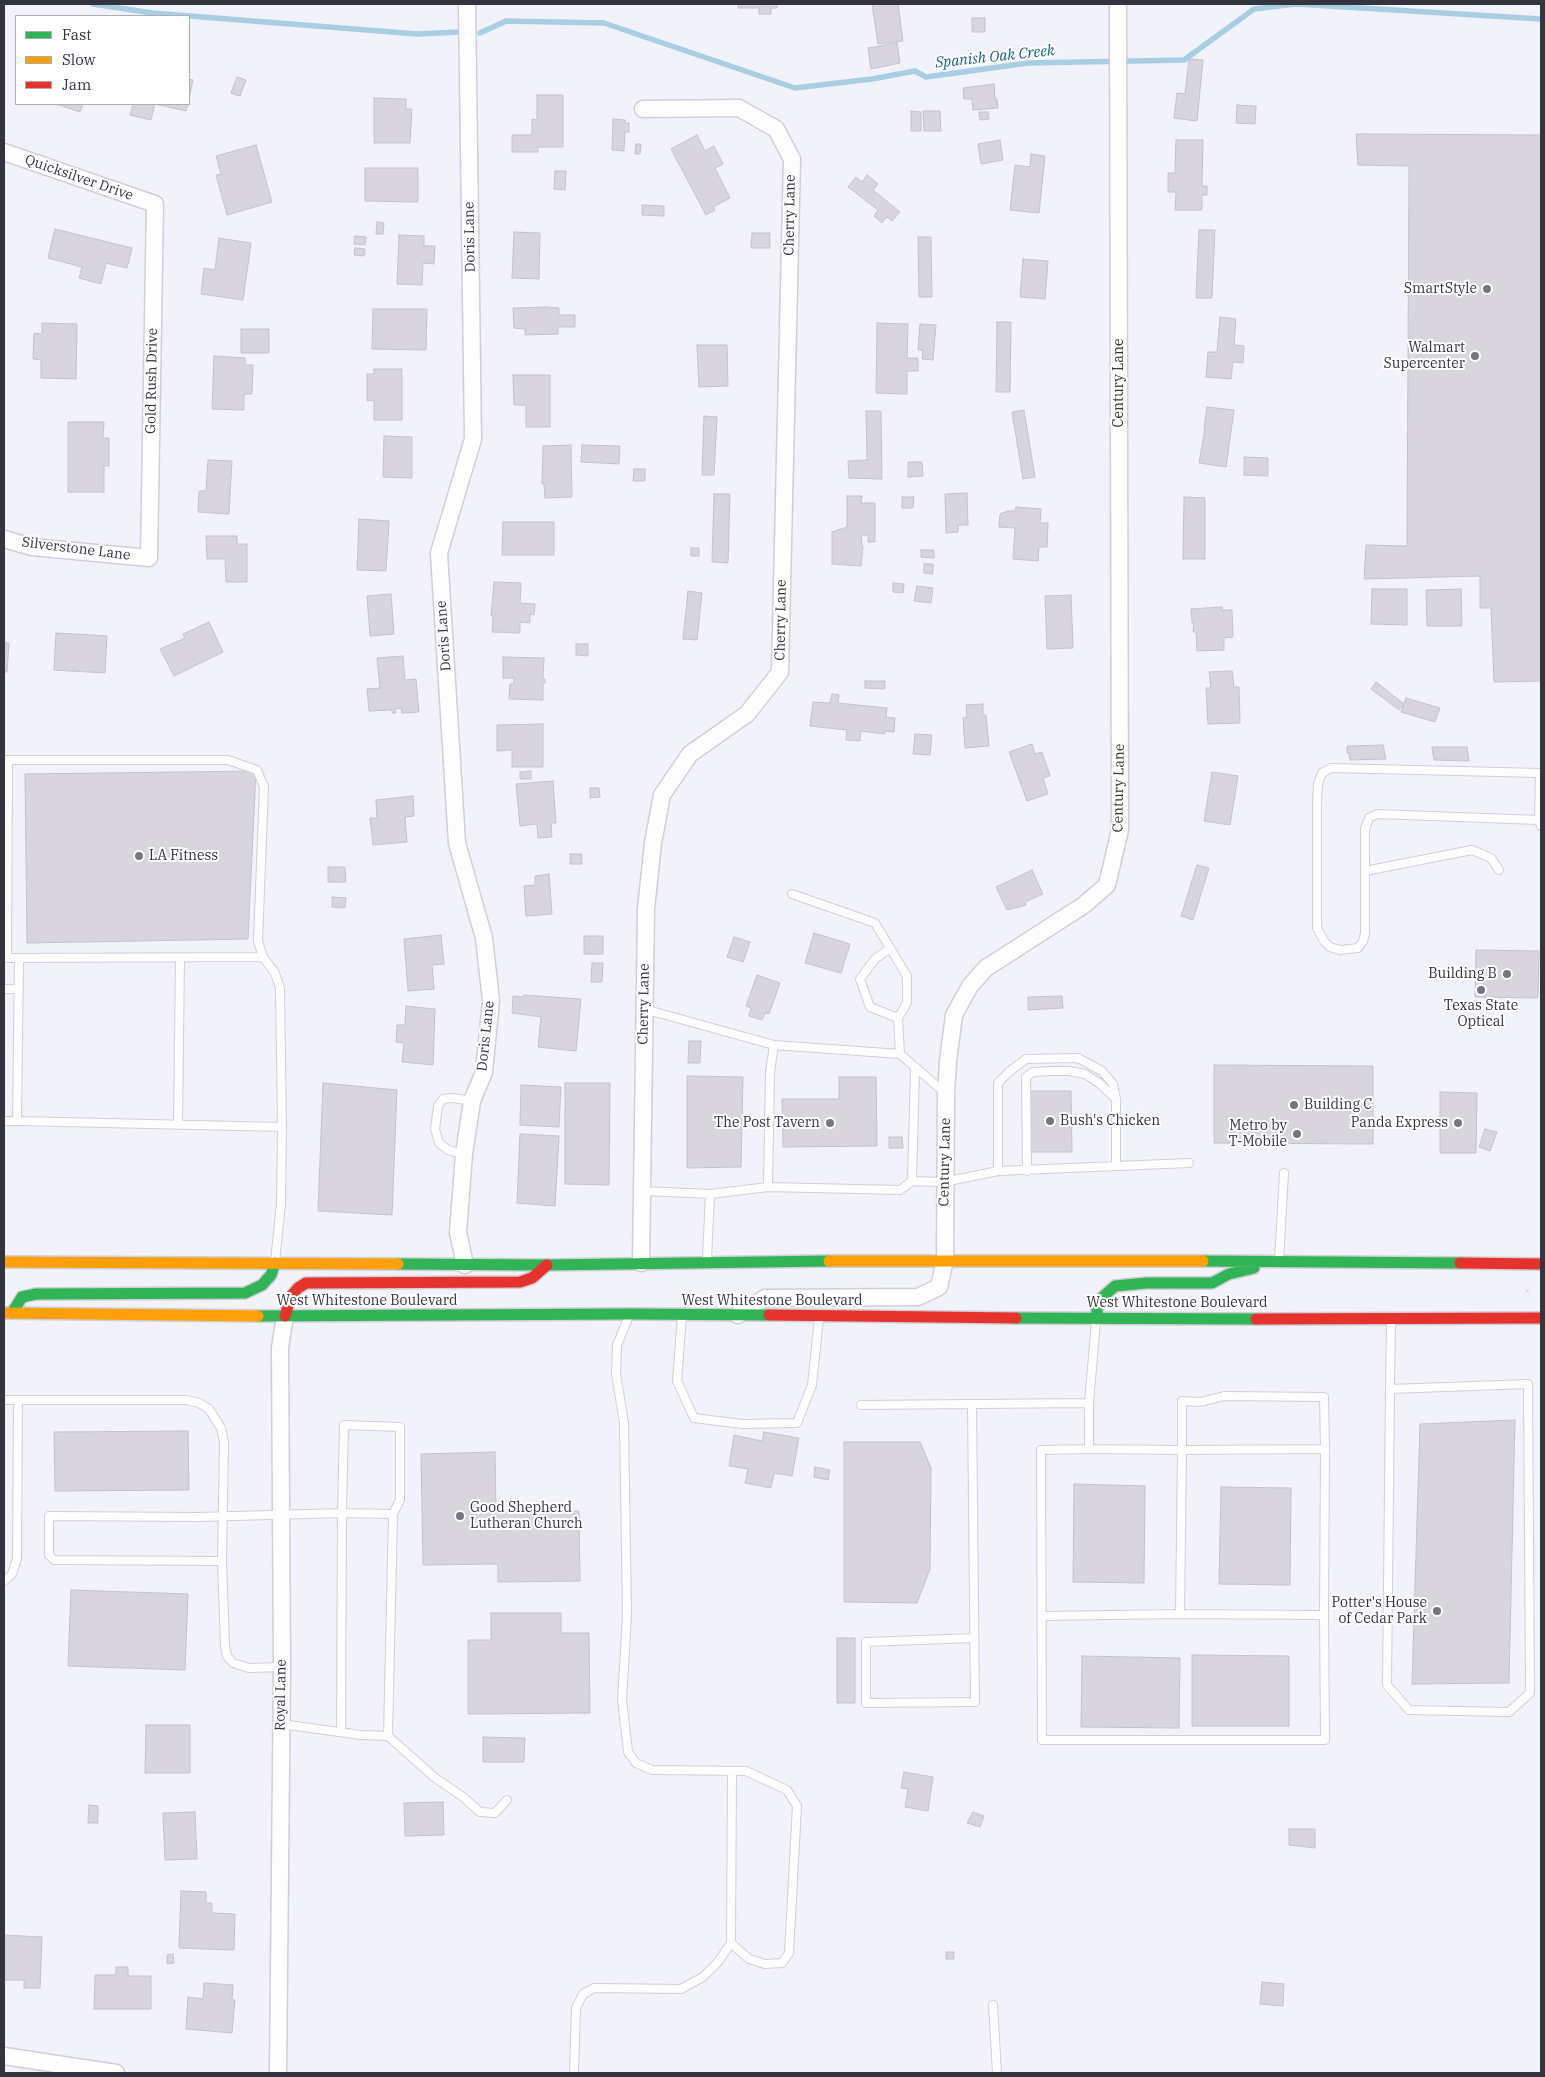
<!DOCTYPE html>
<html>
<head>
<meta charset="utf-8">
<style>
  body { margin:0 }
  #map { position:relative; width:1545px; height:2077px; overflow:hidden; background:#f2f2fa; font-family:"IBM Plex Serif",serif }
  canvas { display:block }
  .frame { position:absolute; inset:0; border:5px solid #34343e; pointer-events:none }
  .legend { position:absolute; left:15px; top:15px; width:175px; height:90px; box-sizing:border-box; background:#fff; border:1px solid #aeaeb2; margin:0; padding:6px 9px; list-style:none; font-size:15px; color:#34343e }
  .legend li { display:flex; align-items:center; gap:10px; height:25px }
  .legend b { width:25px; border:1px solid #aeaeb2 }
</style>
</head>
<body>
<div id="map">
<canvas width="1545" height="2077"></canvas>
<div class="frame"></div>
<ul class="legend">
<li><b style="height:6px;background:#30b455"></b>Fast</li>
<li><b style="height:6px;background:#ff9f0a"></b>Slow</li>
<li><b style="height:6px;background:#e5322d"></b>Jam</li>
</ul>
</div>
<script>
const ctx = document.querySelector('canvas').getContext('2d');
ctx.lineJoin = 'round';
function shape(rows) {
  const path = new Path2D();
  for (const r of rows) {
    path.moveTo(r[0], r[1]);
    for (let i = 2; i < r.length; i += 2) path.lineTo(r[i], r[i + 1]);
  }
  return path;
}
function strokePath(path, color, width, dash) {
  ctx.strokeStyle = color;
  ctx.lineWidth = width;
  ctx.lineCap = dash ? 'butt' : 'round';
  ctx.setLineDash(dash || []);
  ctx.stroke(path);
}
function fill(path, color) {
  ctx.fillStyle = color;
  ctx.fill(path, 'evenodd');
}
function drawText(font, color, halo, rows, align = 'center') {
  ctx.font = font + ' "IBM Plex Serif",serif';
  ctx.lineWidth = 4;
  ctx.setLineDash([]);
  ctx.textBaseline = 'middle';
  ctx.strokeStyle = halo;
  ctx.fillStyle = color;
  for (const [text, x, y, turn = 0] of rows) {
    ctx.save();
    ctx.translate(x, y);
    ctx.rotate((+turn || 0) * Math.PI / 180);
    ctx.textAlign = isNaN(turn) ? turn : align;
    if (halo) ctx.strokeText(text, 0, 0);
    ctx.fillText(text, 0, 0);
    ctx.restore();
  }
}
strokePath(shape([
  [93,4,152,13,417,34,459,32],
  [480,33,506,21,604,23,795,88,872,79,915,71,926,77,1028,63,1184,60,1254,9,1296,4,1541,19]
]), '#a7cee2', 5.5);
const building = shape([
  [738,4,777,4,777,8,771,8,771,14,759,14,759,8,738,8,738,4],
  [872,4,898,4,903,41,878,44,872,4],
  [972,18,985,18,985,32,972,32,972,18],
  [897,43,900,63,871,69,868,48,897,43],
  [1189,59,1203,60,1197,121,1174,118,1177,93,1185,94,1189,59],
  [237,77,246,80,240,96,231,93,237,77],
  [189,79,193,80,189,100,189,79],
  [994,84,995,99,997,99,998,108,973,110,972,99,964,99,963,88,994,84],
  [537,95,563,95,563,147,538,147,538,152,512,152,512,135,532,135,532,119,537,120,537,95],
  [374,98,406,99,406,109,412,109,410,143,374,143,374,98],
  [56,104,83,104,80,112,56,104],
  [133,104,188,104,186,111,155,104,151,120,130,115,133,104],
  [1237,105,1256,106,1255,124,1236,123,1237,105],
  [911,111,921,112,921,131,911,131,911,111],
  [923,111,940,111,941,131,924,131,923,111],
  [979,112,988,112,989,119,980,120,979,112],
  [613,119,625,120,625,123,629,123,629,132,625,132,624,151,612,150,613,119],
  [1356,134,1541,135,1541,681,1494,682,1491,608,1480,608,1480,576,1364,579,1366,545,1407,546,1409,166,1358,165,1356,134],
  [697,135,705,151,714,146,723,164,715,168,730,198,713,207,715,210,706,215,671,149,697,135],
  [1000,140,1003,160,981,164,978,144,1000,140],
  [1176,140,1203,140,1202,186,1207,186,1207,195,1202,195,1202,210,1175,210,1176,192,1168,192,1168,173,1175,173,1176,140],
  [636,144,641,144,640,154,635,154,636,144],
  [256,145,272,202,227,215,216,175,221,174,216,156,256,145],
  [1031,154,1045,156,1039,213,1010,210,1015,165,1030,167,1031,154],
  [365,168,418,168,418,202,365,201,365,168],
  [555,171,566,171,565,190,554,189,555,171],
  [867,175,878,184,873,190,900,212,892,221,887,217,882,223,874,216,878,210,848,187,856,177,862,182,867,175],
  [642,205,664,206,664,216,642,215,642,205],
  [377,222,384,223,383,234,376,234,377,222],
  [55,229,132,248,127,268,106,263,101,284,79,278,82,267,48,258,55,229],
  [1199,230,1215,230,1212,298,1196,298,1199,230],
  [514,232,540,233,539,279,512,278,514,232],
  [752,233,770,233,770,248,751,248,752,233],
  [399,235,424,236,424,246,435,246,434,264,423,263,422,285,397,284,399,235],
  [355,236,366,237,365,245,354,244,355,236],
  [918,237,931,237,932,297,919,297,918,237],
  [219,238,251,243,243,300,201,294,204,268,215,270,219,238],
  [355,248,365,249,364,256,354,255,355,248],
  [1023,259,1048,261,1045,299,1020,297,1023,259],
  [546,307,559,308,559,315,575,315,575,327,558,327,558,334,525,335,525,329,514,328,513,308,546,307],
  [373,309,427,309,426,350,372,349,373,309],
  [1220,317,1236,319,1234,345,1244,346,1243,363,1233,362,1231,379,1206,377,1208,352,1217,352,1220,317],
  [997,322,1011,322,1010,392,996,392,997,322],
  [42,323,77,324,76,379,41,378,41,360,33,359,34,333,42,334,42,323],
  [877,323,908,324,907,358,918,358,918,371,907,371,907,394,876,393,877,323],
  [920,324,936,325,933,360,922,359,923,350,918,350,920,324],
  [241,329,269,329,269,353,241,353,241,329],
  [697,345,727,345,728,386,699,387,697,345],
  [214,356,245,358,245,365,253,365,252,394,244,394,244,410,212,409,214,356],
  [374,369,402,369,402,420,374,420,374,400,367,401,367,374,374,374,374,369],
  [513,375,550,375,550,427,526,427,526,405,514,405,513,375],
  [1207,407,1234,410,1226,467,1199,463,1205,429,1204,429,1207,407],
  [1024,410,1035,477,1023,479,1012,412,1024,410],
  [866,411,881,411,882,479,849,478,848,461,867,460,866,411],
  [704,416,717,417,714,475,702,475,704,416],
  [68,422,104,422,103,438,109,438,109,466,104,466,104,492,68,492,68,422],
  [384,436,412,437,412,478,383,477,384,436],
  [571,445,572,497,545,498,544,484,542,484,543,446,571,445],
  [582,445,620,446,619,464,581,462,582,445],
  [1244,457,1268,458,1268,476,1244,475,1244,457],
  [208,460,232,461,229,514,198,512,199,491,206,491,208,460],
  [908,462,922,462,923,476,908,477,908,462],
  [634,469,645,469,645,481,633,481,634,469],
  [967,493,968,525,958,525,958,532,946,533,945,494,967,493],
  [714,494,730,494,728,563,712,562,714,494],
  [847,496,862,496,861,503,875,503,875,542,868,542,868,535,861,535,862,546,863,546,861,566,832,564,832,532,847,527,847,496],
  [902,497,914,497,913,508,902,508,902,497],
  [1184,497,1205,498,1205,559,1183,559,1184,497],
  [1016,507,1041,509,1040,523,1048,523,1047,547,1039,547,1038,561,1013,559,1015,528,999,527,1000,514,1007,511,1015,511,1016,507],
  [359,519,389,521,386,571,357,570,359,519],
  [503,522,554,522,554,555,502,555,503,522],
  [206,536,237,536,237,544,247,544,247,582,226,582,225,559,207,559,206,536],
  [691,548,699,548,699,556,691,556,691,548],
  [921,550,934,550,934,558,921,557,921,550],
  [924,564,933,564,933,574,924,573,924,564],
  [494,582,521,583,520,603,535,604,534,615,530,614,530,623,520,622,520,633,492,632,493,616,491,616,494,582],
  [893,583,904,584,903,593,893,592,893,583],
  [917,586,933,588,931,603,914,601,917,586],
  [1372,589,1407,589,1407,625,1371,624,1372,589],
  [1461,589,1462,626,1427,626,1426,590,1461,589],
  [688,591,702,593,697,640,683,639,688,591],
  [391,594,394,634,370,636,367,596,391,594],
  [1071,595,1073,648,1047,649,1045,596,1071,595],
  [1222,607,1222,610,1232,610,1233,637,1224,638,1224,650,1197,651,1196,632,1193,632,1194,623,1192,623,1191,609,1222,607],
  [209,622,223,652,174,676,160,649,185,638,183,634,209,622],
  [56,633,107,636,105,673,54,670,56,633],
  [4,642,9,643,7,672,4,672,4,642],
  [576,644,588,644,588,656,576,655,576,644],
  [403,656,405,680,416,679,419,712,402,713,401,708,395,709,396,713,392,713,392,710,369,711,367,689,380,688,377,658,403,656],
  [503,657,544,658,543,679,545,679,545,683,543,683,543,700,509,699,510,684,514,684,514,678,503,678,503,657],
  [1232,671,1234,687,1239,687,1240,723,1208,724,1206,688,1211,688,1209,672,1232,671],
  [865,681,885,681,885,689,865,688,865,681],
  [1376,682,1404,704,1399,710,1371,689,1376,682],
  [832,694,839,695,838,703,887,708,886,717,895,718,894,732,885,731,885,734,861,731,860,741,846,740,847,730,810,726,813,702,830,703,832,694],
  [1406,698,1440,708,1435,722,1401,712,1406,698],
  [983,704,983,715,986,715,989,746,965,748,963,718,967,717,966,705,983,704],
  [543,724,543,767,512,767,512,750,497,751,497,725,543,724],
  [915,734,932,735,930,755,913,754,915,734],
  [1032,744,1035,754,1042,752,1050,776,1043,778,1048,794,1027,801,1009,752,1032,744],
  [1383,745,1386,759,1350,760,1349,753,1347,753,1347,746,1383,745],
  [1432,747,1467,747,1469,761,1434,760,1432,747],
  [256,771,248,939,27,943,25,774,256,771],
  [531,771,531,779,520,779,520,772,531,771],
  [1212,772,1238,776,1230,825,1204,821,1212,772],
  [553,781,556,823,551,823,552,837,538,838,537,824,520,826,516,784,553,781],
  [590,788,599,788,600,797,590,798,590,788],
  [413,796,414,816,405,817,407,842,373,845,370,818,377,818,376,800,413,796],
  [570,854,582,854,582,864,570,864,570,854],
  [1197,865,1209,868,1193,920,1181,916,1197,865],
  [328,867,345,867,346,882,328,882,328,867],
  [1032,870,1043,894,1025,902,1026,905,1007,910,996,887,1032,870],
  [549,874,552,914,526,916,524,886,535,885,535,876,549,874],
  [332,897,346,898,345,908,332,907,332,897],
  [814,933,850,944,841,973,805,963,814,933],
  [441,935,444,964,432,965,434,989,408,991,404,939,441,935],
  [584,936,603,936,603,954,584,954,584,936],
  [734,937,750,942,743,962,727,957,734,937],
  [1476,950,1539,951,1538,998,1475,997,1476,950],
  [592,963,603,963,602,982,591,982,592,963],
  [757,975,780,983,769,1014,765,1013,762,1020,749,1016,751,1008,746,1006,757,975],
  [524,995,581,999,576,1051,538,1047,541,1017,512,1013,513,996,523,997,524,995],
  [1062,996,1063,1008,1028,1010,1028,997,1062,996],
  [406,1006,435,1009,433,1065,402,1062,404,1043,396,1042,397,1025,405,1025,406,1006],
  [689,1041,701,1041,700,1063,688,1063,689,1041],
  [1214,1065,1373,1066,1373,1144,1214,1143,1214,1065],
  [687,1076,743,1077,741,1167,687,1168,687,1076],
  [839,1077,876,1077,877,1146,783,1147,782,1099,839,1099,839,1077],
  [323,1083,397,1090,392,1215,318,1211,323,1083],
  [565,1083,610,1083,609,1185,565,1184,565,1083],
  [521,1085,561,1087,559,1127,520,1125,521,1085],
  [1028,1091,1071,1091,1072,1152,1029,1152,1028,1091],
  [1440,1092,1477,1093,1476,1153,1440,1153,1440,1092],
  [1485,1129,1497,1132,1490,1151,1479,1147,1485,1129],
  [520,1134,559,1136,555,1206,517,1203,520,1134],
  [889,1137,902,1137,903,1148,889,1148,889,1137],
  [1515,1420,1509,1683,1412,1684,1420,1424,1515,1420],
  [188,1431,189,1490,55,1491,54,1432,188,1431],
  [764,1432,799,1438,792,1476,774,1473,771,1488,745,1483,748,1469,729,1466,734,1435,762,1441,764,1432],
  [844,1442,920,1442,931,1468,930,1569,917,1603,844,1602,844,1442],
  [495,1452,496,1513,579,1511,580,1581,498,1582,498,1564,423,1565,421,1454,495,1452],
  [815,1467,830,1470,828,1480,814,1477,815,1467],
  [1074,1484,1145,1486,1144,1583,1073,1582,1074,1484],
  [1221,1487,1291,1488,1290,1585,1219,1584,1221,1487],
  [71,1590,188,1594,185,1670,68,1666,71,1590],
  [491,1613,561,1613,561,1633,589,1633,590,1713,468,1714,468,1640,491,1640,491,1613],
  [837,1638,855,1638,855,1703,837,1703,837,1638],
  [1192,1655,1289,1656,1289,1726,1192,1726,1192,1655],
  [1082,1656,1180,1658,1179,1728,1081,1727,1082,1656],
  [146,1725,190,1725,190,1773,145,1773,146,1725],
  [483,1737,525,1738,524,1762,483,1762,483,1737],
  [904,1772,933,1777,928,1811,905,1807,908,1789,901,1788,904,1772],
  [443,1802,444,1835,405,1836,404,1803,443,1802],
  [89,1805,98,1806,98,1823,88,1823,89,1805],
  [195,1812,197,1859,165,1860,163,1813,195,1812],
  [973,1812,984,1816,980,1827,967,1823,973,1812],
  [1289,1829,1315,1829,1315,1848,1289,1845,1289,1829],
  [181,1891,206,1892,206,1903,212,1903,212,1913,235,1914,234,1950,179,1948,181,1891],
  [4,1935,42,1937,40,1988,24,1988,24,1980,4,1980,4,1935],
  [946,1952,954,1952,954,1959,946,1959,946,1952],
  [173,1954,174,1963,167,1964,167,1955,173,1954],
  [116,1967,128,1967,128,1976,151,1976,151,2009,94,2009,95,1975,116,1975,116,1967],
  [1262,1982,1284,1984,1283,2006,1260,2004,1262,1982],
  [204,1983,233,1985,232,2000,235,2000,232,2033,186,2029,188,1997,203,1999,204,1983]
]);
fill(building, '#d8d5dd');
strokePath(building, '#c4c2ca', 1);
const lane = shape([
  [4,760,228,760,257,770,264,787,258,941,263,957,275,973,280,988,282,1127,281,1204,275,1261],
  [8,760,7,958,263,957],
  [1540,773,1539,820,1541,826],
  [1539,820,1377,814,1369,818,1365,829,1365,933,1363,941,1358,948,1340,950,1330,947,1324,941,1317,928,1317,802,1318,784,1322,773,1331,768,1541,773],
  [1365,871,1472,850,1491,858,1499,870],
  [792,894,875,923,907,976,907,1003,898,1018,900,1054],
  [889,949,875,959,860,979,870,1007,898,1018],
  [19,958,17,1121,282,1127],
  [4,989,19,989],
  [644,1009,774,1045],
  [4,1121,17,1121],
  [178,1125,180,958],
  [464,1154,448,1150,439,1143,435,1129,438,1106,443,1099,453,1098,472,1101],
  [998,1171,998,1083,1010,1071,1026,1059,1078,1058,1102,1071,1113,1084,1116,1099,1116,1166],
  [1027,1171,1026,1077,1033,1072,1051,1071,1069,1071,1085,1074,1099,1083,1116,1099],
  [912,1181,915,1069],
  [768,1187,770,1072,774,1045,900,1054,945,1093],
  [642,1191,710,1194,768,1187,900,1190,912,1181,944,1182,998,1171,1189,1163],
  [707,1259,710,1194],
  [1279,1259,1284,1173],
  [682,1316,677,1381,694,1418,742,1424,797,1423,812,1385,819,1318],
  [1390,1389,1528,1384,1530,1693,1509,1712,1409,1710,1387,1685,1390,1389,1391,1321],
  [4,1400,186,1400,199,1403,209,1409,221,1428,224,1442,222,1561,225,1646,227,1656,233,1663,249,1668,282,1667],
  [1089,1403,1089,1449,1041,1450,1042,1740,1325,1740,1324,1615,1325,1449,1324,1397,1224,1396,1201,1402,1182,1401,1182,1450,1325,1449],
  [972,1404,975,1702,866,1703,866,1642,974,1638],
  [861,1405,1089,1403,1096,1321],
  [1089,1449,1182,1450,1180,1614,1324,1615],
  [222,1561,54,1560,49,1555,49,1516,198,1517,342,1513,393,1514],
  [4,1581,12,1574,17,1559,18,1400],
  [1041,1616,1180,1614],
  [281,1724,361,1735,388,1736,434,1777,463,1797,480,1812,495,1813,507,1800],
  [341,1732,342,1513,344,1425,400,1427,400,1500,393,1514,388,1736],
  [731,1943,732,1771],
  [993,2005,997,2073],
  [574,2073,576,2008,583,1994,594,1988,681,1989,703,1977,718,1962,731,1943,749,1959,765,1964,782,1963,789,1953,797,1806,787,1790,746,1771,652,1770,636,1763,628,1752,622,1700,627,1615,624,1423,616,1374,617,1345,629,1316]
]);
const street = shape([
  [4,152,155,204,149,558,32,547,4,539],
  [641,1263,646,909,653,843,662,795,690,754,747,714,780,672,792,159,776,129,739,108,643,109],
  [465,1265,458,1232,464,1154,472,1101,484,1072,491,1000,484,938,457,843,439,553,473,439,467,4],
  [738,1315,765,1298,918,1297,939,1287,945,1260,946,1094,948,1061,954,1015,970,986,986,968,1084,905,1107,885,1120,830,1118,4],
  [4,2056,116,2073],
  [278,2073,282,1667,280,1348,285,1316]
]);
const fast = shape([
  [1203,1261,1460,1263],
  [398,1264,547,1265,829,1261],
  [12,1313,22,1297,36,1294,245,1293,262,1285,271,1275,275,1263],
  [258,1316,630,1314,769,1315],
  [1016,1318,1256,1319],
  [1097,1319,1097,1302,1115,1286,1147,1283,1212,1283,1229,1274,1254,1268]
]);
const slow = shape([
  [829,1261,1203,1261],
  [4,1262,398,1264],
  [4,1313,258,1316]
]);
const jam = shape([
  [1460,1263,1541,1264],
  [769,1315,1016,1318],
  [285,1316,291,1296,298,1288,306,1283,520,1282,532,1278,547,1265],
  [1256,1319,1541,1318]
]);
strokePath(lane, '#d0cfd8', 10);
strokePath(street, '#d0cfd8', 19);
strokePath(fast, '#d0cfd8', 14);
strokePath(slow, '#d0cfd8', 14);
strokePath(jam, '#d0cfd8', 14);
strokePath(shape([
  [1527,1292,1528,1285]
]), '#dbdbdd', 3, [2.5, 4]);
strokePath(lane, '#fdfdfe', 8);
strokePath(street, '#fdfdfe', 16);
strokePath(fast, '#30b455', 11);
strokePath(slow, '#ff9f0a', 11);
strokePath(jam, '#e5322d', 11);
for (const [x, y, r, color] of [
  [1487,289,5,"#767680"],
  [1475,356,5,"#767680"],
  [139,856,5,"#767680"],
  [1507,974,5,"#767680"],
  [1481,990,5,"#767680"],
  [1294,1105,5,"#767680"],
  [1050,1121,5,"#767680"],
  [830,1123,5,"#767680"],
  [1458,1123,5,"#767680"],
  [1297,1134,5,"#767680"],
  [460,1516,5,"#767680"],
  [1437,1611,5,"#767680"]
]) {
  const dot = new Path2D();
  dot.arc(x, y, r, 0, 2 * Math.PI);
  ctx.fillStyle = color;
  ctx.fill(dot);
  strokePath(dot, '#fff', 2);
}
drawText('14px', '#34343e', '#fff', [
  ["Quicksilver Drive",79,178,19],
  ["Cherry Lane",790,215,-89],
  ["Doris Lane",470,237,-91],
  ["Gold Rush Drive",152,381,-89],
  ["Century Lane",1119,383,-90],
  ["Silverstone Lane",76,549,7],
  ["Cherry Lane",781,620,-89],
  ["Doris Lane",444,636,-94],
  ["Century Lane",1119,788,-89],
  ["Cherry Lane",644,1004,-89],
  ["Doris Lane",486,1036,-84],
  ["Century Lane",945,1162,-89],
  ["West Whitestone Boulevard",367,1301],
  ["West Whitestone Boulevard",772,1301],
  ["West Whitestone Boulevard",1177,1303],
  ["Royal Lane",281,1695,-89]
]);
drawText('14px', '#34343e', '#fff', [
  ["SmartStyle",1477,289],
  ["Walmart",1465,348],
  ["Supercenter",1465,364],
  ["LA Fitness",149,856,"left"],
  ["Building B",1497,974],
  ["Texas State",1481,1006,"center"],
  ["Optical",1481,1022,"center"],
  ["Building C",1304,1105,"left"],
  ["Bush's Chicken",1060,1121,"left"],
  ["The Post Tavern",820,1123],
  ["Panda Express",1448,1123],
  ["Metro by",1287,1126],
  ["T-Mobile",1287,1142],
  ["Good Shepherd",470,1508,"left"],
  ["Lutheran Church",470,1524,"left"],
  ["Potter's House",1427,1603],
  ["of Cedar Park",1427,1619]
], 'right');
drawText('italic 15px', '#195e79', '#fff', [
  ["Spanish Oak Creek",995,57,-6]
]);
</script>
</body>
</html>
